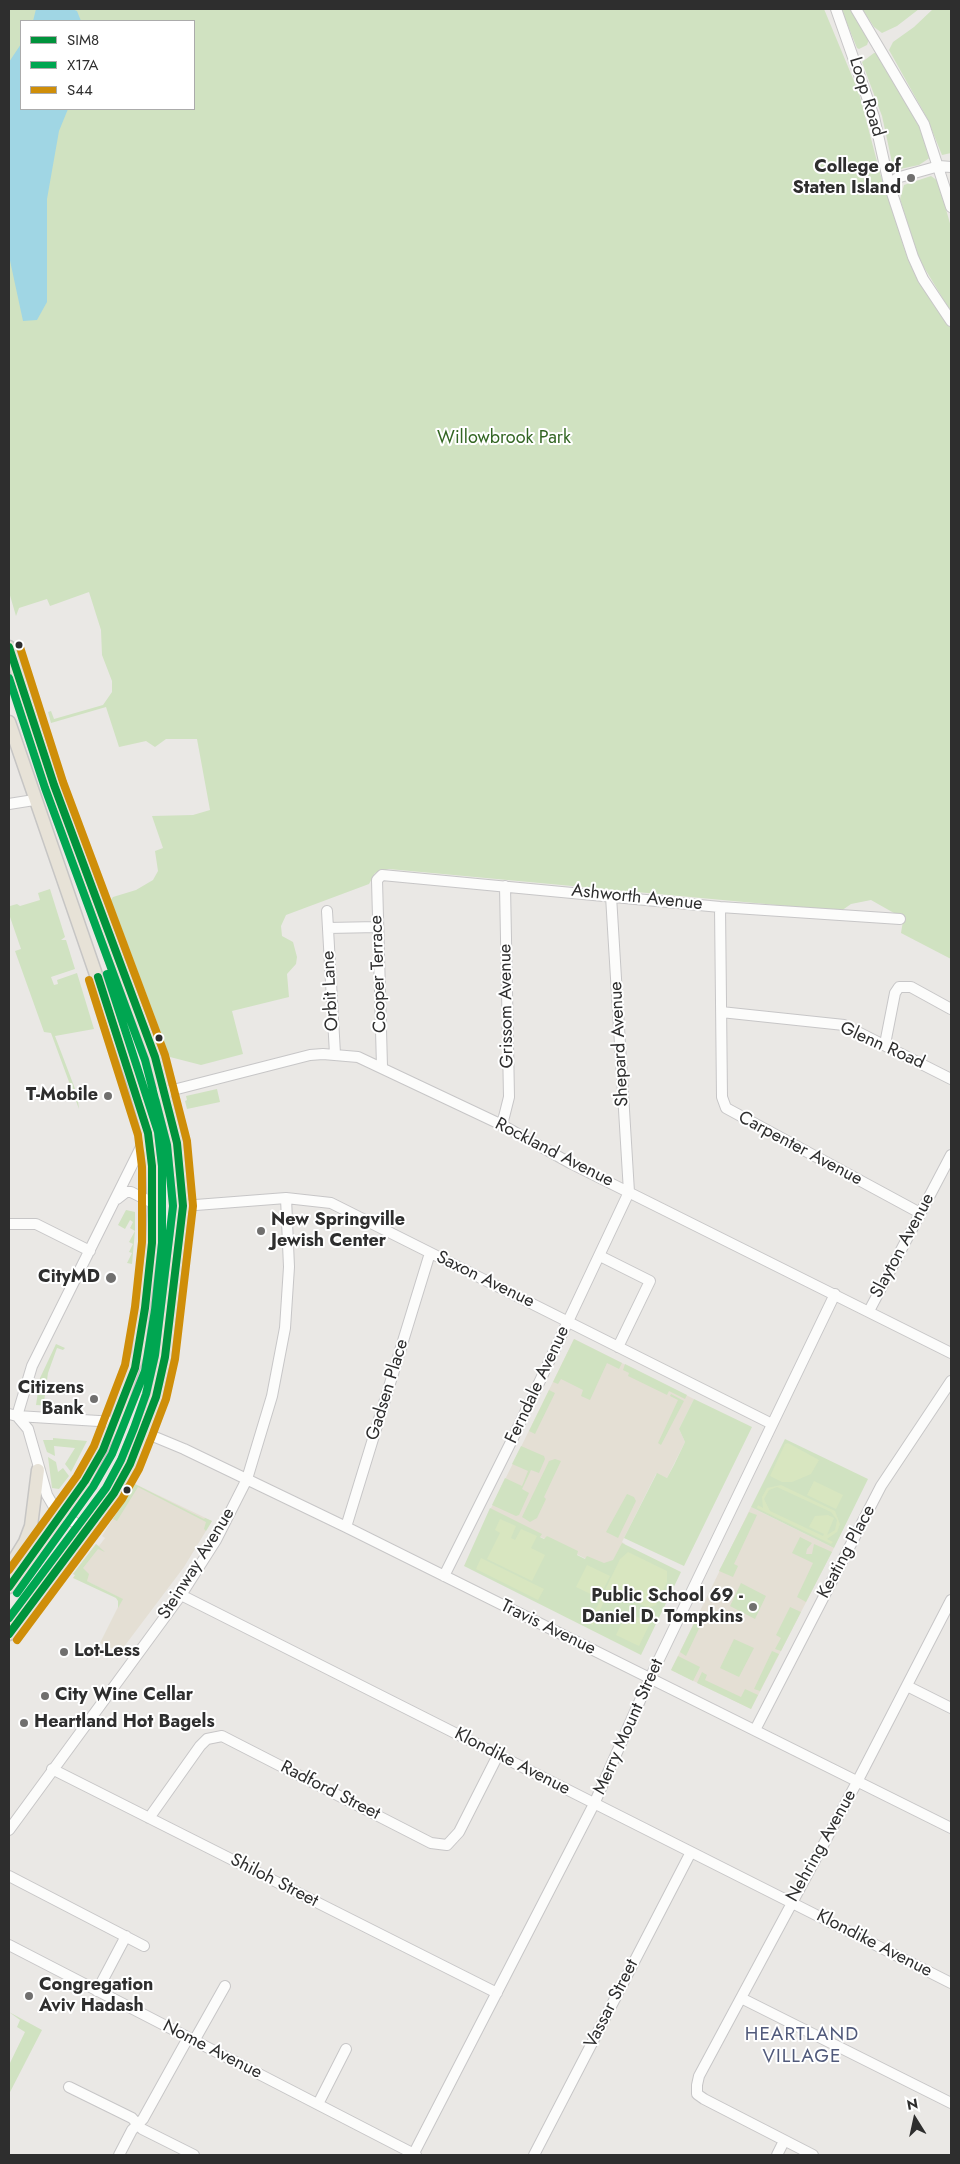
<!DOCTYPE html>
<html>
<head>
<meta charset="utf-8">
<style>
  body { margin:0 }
  #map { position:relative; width:960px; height:2164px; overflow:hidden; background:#eae8e5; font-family:Jost,sans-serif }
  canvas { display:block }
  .frame { position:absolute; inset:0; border:10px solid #2e2e2e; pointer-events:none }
  .legend { position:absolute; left:20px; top:20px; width:175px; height:90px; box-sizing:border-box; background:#fff; border:1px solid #ababab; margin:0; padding:6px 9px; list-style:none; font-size:15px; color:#2e2e2e }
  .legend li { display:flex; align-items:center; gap:10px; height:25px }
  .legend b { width:25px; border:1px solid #ababab }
  .north { position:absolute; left:890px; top:2094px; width:50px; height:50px; -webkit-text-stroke:4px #fff; paint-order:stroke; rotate:350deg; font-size:14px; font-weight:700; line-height:20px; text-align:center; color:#2e2e2e }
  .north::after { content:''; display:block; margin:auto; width:18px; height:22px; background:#2e2e2e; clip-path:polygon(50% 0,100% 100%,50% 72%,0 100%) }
</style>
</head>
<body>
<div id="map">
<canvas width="960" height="2164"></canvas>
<div class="frame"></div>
<ul class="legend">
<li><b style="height:6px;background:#00933c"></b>SIM8</li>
<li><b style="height:6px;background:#00a651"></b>X17A</li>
<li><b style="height:6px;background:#cf8e09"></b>S44</li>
</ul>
<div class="north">N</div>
</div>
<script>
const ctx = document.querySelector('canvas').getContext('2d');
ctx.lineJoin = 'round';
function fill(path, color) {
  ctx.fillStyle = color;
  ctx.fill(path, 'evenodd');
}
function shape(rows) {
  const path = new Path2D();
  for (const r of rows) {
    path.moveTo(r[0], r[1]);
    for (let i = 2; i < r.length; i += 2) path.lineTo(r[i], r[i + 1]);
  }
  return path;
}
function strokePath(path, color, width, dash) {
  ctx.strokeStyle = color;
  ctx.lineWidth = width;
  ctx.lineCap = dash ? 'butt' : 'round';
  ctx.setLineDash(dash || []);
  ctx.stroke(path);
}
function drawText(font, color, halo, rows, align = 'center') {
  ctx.font = font + ' Jost,sans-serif';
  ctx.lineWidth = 4;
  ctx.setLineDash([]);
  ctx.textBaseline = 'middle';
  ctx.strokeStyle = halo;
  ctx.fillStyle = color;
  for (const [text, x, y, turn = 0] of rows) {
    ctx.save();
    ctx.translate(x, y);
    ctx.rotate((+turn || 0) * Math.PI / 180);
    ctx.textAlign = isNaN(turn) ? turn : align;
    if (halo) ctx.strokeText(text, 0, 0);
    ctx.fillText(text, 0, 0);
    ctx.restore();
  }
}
fill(shape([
  [574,1339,694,1399,679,1429,685,1442,667,1478,656,1474,622,1542,625,1544,616,1563,603,1567,489,1512],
  [135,1484,212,1521,184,1567,120,1652,100,1643,122,1599,73,1574,96,1544,99,1546,105,1538,102,1536],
  [751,1507,834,1548,751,1709,671,1670]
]), '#e4dfd4');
fill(shape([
  [9,9,824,9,859,93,880,173,909,260,933,304,951,328,951,959,901,933,903,921,901,917,871,900,851,904,841,911,389,869,375,873,369,884,286,915,281,926,282,936,293,942,297,957,296,964,287,974,289,997,232,1011,243,1054,201,1065,170,1057,111,900,113,897,136,890,153,880,158,871,155,851,163,848,152,816,193,815,210,810,197,739,166,739,155,747,146,741,119,747,106,707,51,723,48,712,51,711,54,719,103,705,112,692,112,681,102,655,101,630,89,592,50,606,47,599,19,608,16,616,9,592],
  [21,21,194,21,194,109,21,109],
  [841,9,850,9,869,39,867,45,859,49,857,48],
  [862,9,919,9,897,26,882,33,874,27],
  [933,9,951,9,951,153,942,155,927,118,889,50,893,42,914,27],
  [874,53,877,53,913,112,924,137,931,157,919,165,895,170,893,167,882,116,862,62],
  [931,176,938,181,951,227,951,312,919,259,900,199,904,185],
  [50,889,65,937,61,940,66,940,75,969,51,977,54,985,58,984,57,980,77,973,94,1029,55,1036,77,1094,79,1109,51,1033,44,1032,15,951,21,949,9,914,9,902,10,906,17,904,20,906,40,900,38,893],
  [217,1089,220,1102,187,1109,185,1101,187,1100,186,1096],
  [126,1210,135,1212,135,1231,132,1264,127,1263,132,1253,129,1252,133,1244,129,1242,135,1231,130,1228,133,1222,130,1220,125,1229,118,1225],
  [574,1339,622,1363,619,1369,607,1363,590,1400,581,1396,583,1390,561,1379,558,1384,553,1382],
  [56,1344,65,1348,63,1350,57,1348,48,1373,44,1402,52,1402,52,1406,36,1405,40,1378],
  [625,1364,687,1395,685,1399,669,1391,667,1395,628,1376,629,1373,623,1370],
  [549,1390,555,1393,535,1434,529,1431],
  [671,1394,684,1401,661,1445,658,1443,678,1400,670,1396],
  [694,1399,752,1427,684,1566,624,1538,657,1473,667,1478,674,1465,685,1442,679,1429],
  [53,1438,87,1441,71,1472,65,1464,75,1448,54,1446,55,1456,47,1452,43,1440,53,1440],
  [785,1439,868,1479,834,1548,751,1507],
  [521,1446,544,1456,545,1459,539,1473,531,1470,522,1489,529,1493,519,1515,516,1516,492,1505,505,1478,522,1486,528,1471,512,1464],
  [48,1457,56,1462,58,1472,63,1468,69,1476,59,1489,52,1488],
  [555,1459,561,1461,544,1497,546,1499,537,1518,530,1522,522,1517,549,1461],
  [135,1484,204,1519,205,1518,212,1521,206,1531,204,1529,206,1522,138,1487,117,1521,113,1519],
  [627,1494,634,1497,636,1501,618,1538,606,1532],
  [490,1508,542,1534,540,1537,544,1539,547,1536,578,1551,577,1555,585,1559,587,1556,604,1563,613,1560,622,1543,681,1572,641,1655,464,1566],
  [749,1512,757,1515,734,1564,738,1566,733,1577,719,1571],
  [800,1537,812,1543,807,1549,806,1554,812,1554,814,1544,832,1552,806,1602,797,1597,813,1563,792,1553],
  [96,1544,105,1552,98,1549,83,1568,89,1574,87,1581,123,1599,118,1608,118,1601,116,1598,73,1578,75,1575,73,1574],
  [741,1583,766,1596,755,1619,730,1606],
  [790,1607,801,1612,781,1651,775,1649,781,1638,776,1635],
  [698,1615,704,1618,686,1656,680,1652],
  [734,1639,754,1648,739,1677,720,1668],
  [772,1651,779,1654,760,1691,754,1689],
  [678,1656,700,1667,693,1681,671,1670],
  [702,1672,707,1675,705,1680,741,1697,745,1689,758,1695,751,1709,697,1683],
  [9,2012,42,2030,9,2094,9,2065,25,2032,17,2027,20,2020]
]), '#d0e2c1');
fill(shape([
  [788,1443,819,1460,811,1474,792,1482,782,1482,770,1476,785,1444],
  [814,1481,843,1495,836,1509,807,1495],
  [781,1485,835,1511,840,1524,837,1532,827,1539,833,1542,831,1544,757,1508,758,1505,763,1508,762,1497,767,1488],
  [777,1487,831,1512,837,1520,835,1530,827,1535,834,1518,828,1515,815,1516,810,1525,809,1527,824,1534,823,1536,770,1511,764,1499,769,1490],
  [500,1519,516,1526,511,1538,515,1540,521,1529,537,1536,531,1548,545,1555,532,1581,487,1559,500,1533,495,1530],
  [628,1552,667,1571,667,1582,656,1605,648,1608,610,1589,593,1625,589,1623,620,1559],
  [481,1558,544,1589,538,1600,476,1569],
  [587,1565,610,1576,599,1598,576,1587],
  [627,1612,650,1623,639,1646,616,1635]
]), '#d8e6c0');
fill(shape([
  [36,9,72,9,77,11,81,21,33,21],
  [21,44,21,109,68,109,59,131,47,199,47,302,37,320,23,321,9,256,9,62]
]), '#a0d6e4');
const minor = shape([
  [836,9,874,117,889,184,913,257,923,279,951,321],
  [856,9,924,124,951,207],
  [893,189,896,179,900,177,939,166,951,167],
  [9,804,34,800],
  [720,907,722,1097,726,1108,920,1213],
  [327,911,335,1054],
  [328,928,378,927],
  [721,1012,844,1025,951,1079],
  [885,1044,895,993,899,987,911,987,951,1009],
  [382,1067,377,880,382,875,720,907,900,919],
  [138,1099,310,1055,323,1054,358,1057,502,1125,570,1163,951,1353],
  [502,1125,509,1097,505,886],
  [117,1199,126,1192,131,1192,153,1203],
  [183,1206,286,1198,331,1203,772,1424],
  [9,1224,36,1224,90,1251],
  [600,1256,650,1281,618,1347],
  [869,1311,951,1155],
  [9,1414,17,1416,115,1422],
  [143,1432,184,1449,346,1527,951,1828],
  [346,1527,430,1253],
  [86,1531,54,1507,47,1495,28,1429,17,1416,32,1366,148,1133],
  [444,1576,513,1438,629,1192,611,896],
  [181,1595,951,1983],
  [907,1686,951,1708],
  [755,1730,881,1486,951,1381],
  [52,1769,497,1993],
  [149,1818,200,1746,207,1739,222,1736,431,1843,447,1845,459,1832,498,1755],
  [9,1830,181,1595,216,1540,247,1479,272,1396,285,1328,289,1267,286,1198],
  [9,1876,144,1946],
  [9,1945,416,2155],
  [97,1991,126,1936],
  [741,1998,951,2103],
  [194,2041,225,1986],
  [69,2087,132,2118,142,2129,194,2155],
  [318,2104,346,2049],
  [119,2155,132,2130,143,2119,188,2038],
  [413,2155,594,1804,650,1678,835,1294],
  [534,2155,691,1852],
  [777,2155,784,2141],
  [813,2155,704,2099,697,2094,697,2085,699,2076,857,1782,951,1600]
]);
const major = shape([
  [9,647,54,785,155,1057,177,1143,183,1206,165,1357,156,1397,143,1432,130,1464,114,1493,9,1634],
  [9,722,134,1085,148,1133,152,1166,154,1207,152,1243,138,1354,115,1422,85,1481,9,1587],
  [9,1568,25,1542,31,1526,38,1470]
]);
strokePath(minor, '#c7c6c7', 12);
strokePath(major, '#c6c5c4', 15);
strokePath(minor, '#fcfcfb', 10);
strokePath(major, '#e7e2d7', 12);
strokePath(shape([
  [9,647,54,785,155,1057,177,1143,183,1206,165,1357,156,1397,130,1464,114,1493,9,1634],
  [9,1587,85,1481,103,1450,135,1368,145,1308,152,1243,152,1166,148,1133,98,977]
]), '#00933c', 8);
strokePath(shape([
  [9,678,45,788,145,1060,167,1145,173,1206,155,1355,146,1394,134,1428,121,1460,106,1488,9,1618],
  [17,1593,93,1487,112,1454,145,1371,155,1310,162,1243,162,1166,158,1132,107,974]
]), '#00a651', 8);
strokePath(shape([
  [9,1570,77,1476,94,1446,125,1365,135,1307,142,1242,142,1167,138,1135,89,980],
  [17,1640,122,1499,139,1469,152,1436,166,1399,175,1359,193,1206,187,1141,165,1055,63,782,19,644]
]), '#cf8e09', 8);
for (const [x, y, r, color] of [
  [911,178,5,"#706f6e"],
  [19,645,4.5,"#2e2e2e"],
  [159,1038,4.5,"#2e2e2e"],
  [108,1096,5,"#706f6e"],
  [261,1231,5,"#706f6e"],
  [111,1278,6,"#706f6e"],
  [94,1399,5,"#706f6e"],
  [127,1490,4.5,"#2e2e2e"],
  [753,1607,5,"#706f6e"],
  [64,1652,5,"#706f6e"],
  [45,1696,5,"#706f6e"],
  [24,1723,5,"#706f6e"],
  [29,1996,5,"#706f6e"]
]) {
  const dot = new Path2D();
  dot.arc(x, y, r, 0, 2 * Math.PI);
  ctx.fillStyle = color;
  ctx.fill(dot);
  strokePath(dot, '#fff', 2);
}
drawText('18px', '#2e2e2e', '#fff', [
  ["Loop Road",866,97,73],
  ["Ashworth Avenue",637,898,6],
  ["Cooper Terrace",379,974,-92],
  ["Orbit Lane",331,991,-93],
  ["Grissom Avenue",507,1006,-91],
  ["Shepard Avenue",620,1044,-93],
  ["Glenn Road",882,1046,24],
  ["Carpenter Avenue",800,1149,28],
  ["Rockland Avenue",554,1153,27],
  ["Slayton Avenue",903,1246,-62],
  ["Saxon Avenue",485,1280,26],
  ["Ferndale Avenue",538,1385,-65],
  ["Gadsen Place",388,1390,-73],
  ["Keating Place",847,1552,-62],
  ["Steinway Avenue",197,1564,-58],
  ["Travis Avenue",548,1628,26],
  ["Merry Mount Street",629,1727,-66],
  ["Klondike Avenue",512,1762,27],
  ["Radford Street",330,1791,27],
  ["Nehring Avenue",822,1846,-61],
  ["Shiloh Street",274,1881,27],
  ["Klondike Avenue",874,1944,27],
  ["Vassar Street",612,2004,-63],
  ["Nome Avenue",212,2050,27]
]);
drawText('bold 18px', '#2e2e2e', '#fff', [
  ["College of",901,168],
  ["Staten Island",901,189],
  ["T-Mobile",98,1096],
  ["New Springville",271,1221,"left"],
  ["Jewish Center",271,1242,"left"],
  ["CityMD",100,1278],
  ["Citizens",84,1389],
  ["Bank",84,1410],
  ["Public School 69 -",743,1597],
  ["Daniel D. Tompkins",743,1618],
  ["Lot-Less",74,1652,"left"],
  ["City Wine Cellar",55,1696,"left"],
  ["Heartland Hot Bagels",34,1723,"left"],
  ["Congregation",39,1986,"left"],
  ["Aviv Hadash",39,2007,"left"]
], 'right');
drawText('18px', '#336623', '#fff', [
  ["Willowbrook Park",504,439]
]);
ctx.letterSpacing = '1px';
drawText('19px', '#515a7b', '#fff', [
  ["HEARTLAND",802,2035],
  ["VILLAGE",802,2057]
]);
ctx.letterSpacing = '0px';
</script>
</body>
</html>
